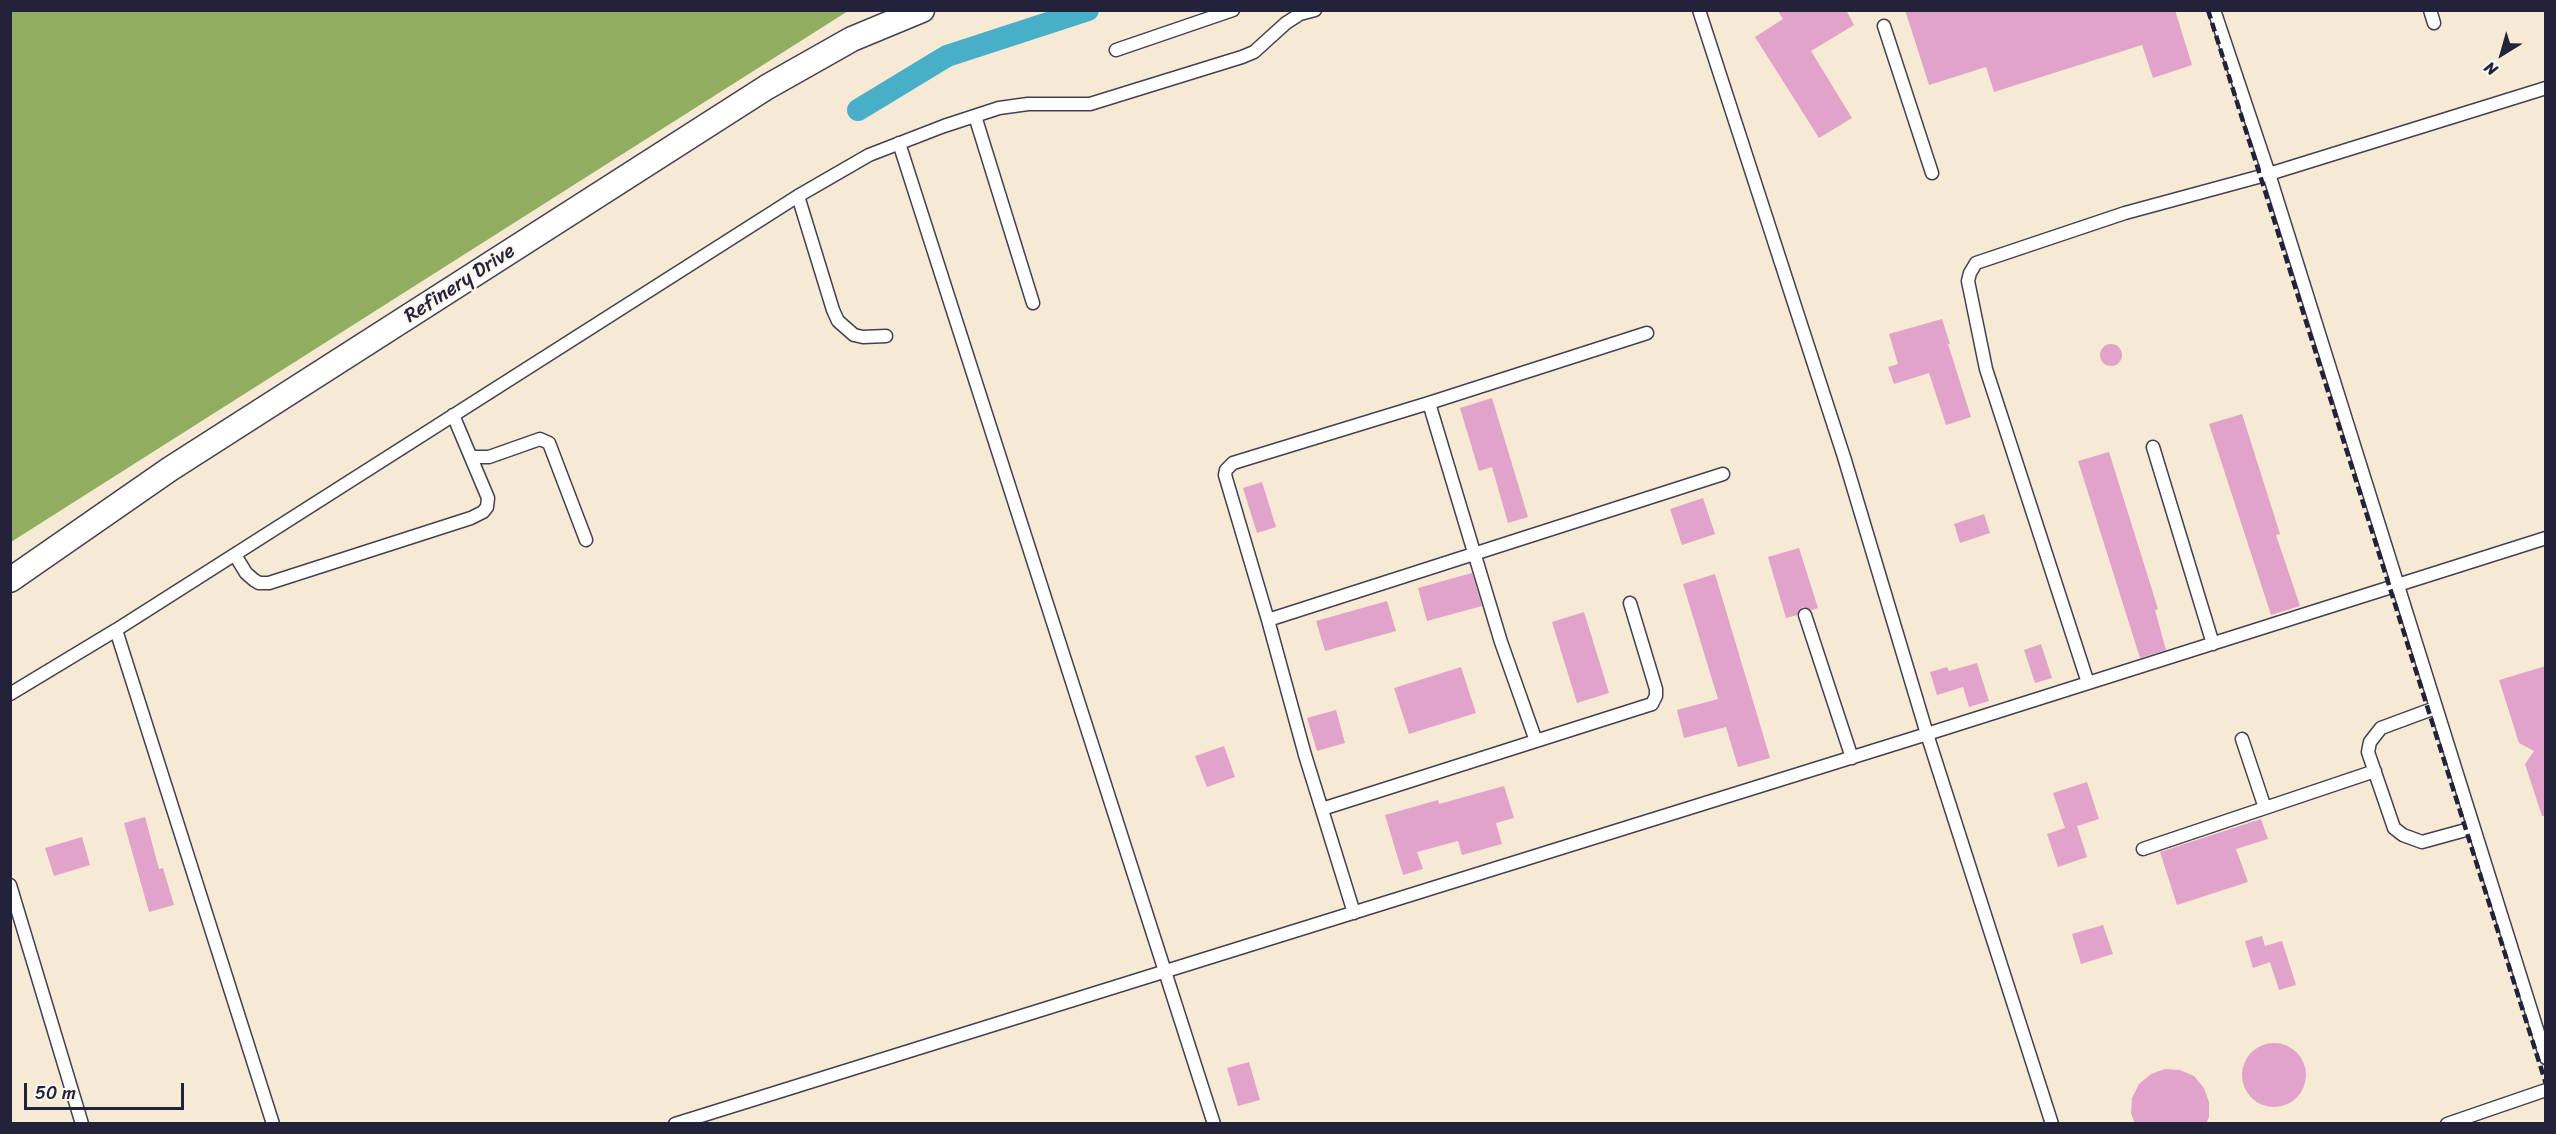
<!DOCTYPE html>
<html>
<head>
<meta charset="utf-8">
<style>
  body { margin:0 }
  #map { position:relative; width:2556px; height:1134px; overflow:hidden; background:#f6ead5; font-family:Sriracha,sans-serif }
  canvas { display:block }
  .frame { position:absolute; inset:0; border:12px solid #22223b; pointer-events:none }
  .north { position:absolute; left:2472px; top:24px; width:60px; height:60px; -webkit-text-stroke:4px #fbf7ec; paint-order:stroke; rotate:217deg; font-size:16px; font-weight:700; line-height:24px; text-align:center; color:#22223b }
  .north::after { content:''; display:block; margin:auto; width:21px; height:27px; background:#22223b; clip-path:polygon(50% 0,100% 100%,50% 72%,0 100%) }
  .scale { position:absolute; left:24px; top:1083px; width:160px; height:27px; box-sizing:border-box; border:3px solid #22223b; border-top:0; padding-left:8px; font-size:18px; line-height:21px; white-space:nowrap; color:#22223b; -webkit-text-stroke:4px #fbf7ec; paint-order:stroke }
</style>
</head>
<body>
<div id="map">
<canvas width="2556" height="1134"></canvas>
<div class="frame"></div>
<div class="north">N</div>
<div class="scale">50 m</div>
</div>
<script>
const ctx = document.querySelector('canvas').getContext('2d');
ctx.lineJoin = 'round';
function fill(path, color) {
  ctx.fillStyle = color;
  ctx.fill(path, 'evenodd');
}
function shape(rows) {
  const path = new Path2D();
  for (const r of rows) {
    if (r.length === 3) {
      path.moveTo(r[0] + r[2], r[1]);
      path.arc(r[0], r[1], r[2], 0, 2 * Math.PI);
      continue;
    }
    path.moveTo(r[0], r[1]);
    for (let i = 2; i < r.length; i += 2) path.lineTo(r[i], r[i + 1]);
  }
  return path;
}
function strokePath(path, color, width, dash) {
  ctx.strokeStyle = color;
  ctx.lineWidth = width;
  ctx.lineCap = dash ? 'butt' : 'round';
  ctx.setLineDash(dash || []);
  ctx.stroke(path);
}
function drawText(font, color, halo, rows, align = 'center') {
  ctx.font = font + ' Sriracha,sans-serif';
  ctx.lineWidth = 5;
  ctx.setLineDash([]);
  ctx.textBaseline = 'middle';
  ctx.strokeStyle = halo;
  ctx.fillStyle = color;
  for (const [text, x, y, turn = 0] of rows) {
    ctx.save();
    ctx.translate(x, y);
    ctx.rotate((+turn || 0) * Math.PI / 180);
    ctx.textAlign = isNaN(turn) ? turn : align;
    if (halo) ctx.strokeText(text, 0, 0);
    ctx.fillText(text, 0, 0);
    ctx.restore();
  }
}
fill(shape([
  [11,10,848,10,848,11,11,542]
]), '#90ad60');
strokePath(shape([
  [858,110,947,56,1088,10]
]), '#49afc8', 22);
fill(shape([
  [1777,10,1846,10,1854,25,1811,51,1852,118,1819,138,1755,37,1783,19],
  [1905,10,2175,10,2192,65,2153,78,2142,45,1994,92,1986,67,1929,85],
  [1942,319,1950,344,1948,344,1971,417,1946,425,1929,373,1894,384,1888,367,1898,364,1889,334],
  [2111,355,11],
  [1492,398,1528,517,1508,523,1492,467,1479,471,1460,408],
  [2242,414,2280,534,2276,535,2300,606,2271,615,2209,424],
  [2109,452,2158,609,2155,610,2166,650,2140,658,2078,461],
  [1262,482,1276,527,1257,533,1243,488],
  [1703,498,1715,534,1682,545,1670,509],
  [1984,514,1990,533,1960,543,1954,524],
  [1799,548,1818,608,1812,610,1803,607,1797,615,1786,618,1768,557],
  [1472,573,1482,606,1427,621,1418,588],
  [1715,574,1770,758,1738,767,1726,727,1684,738,1677,710,1718,699,1683,584],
  [1387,601,1396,631,1325,651,1316,621],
  [1584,612,1609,693,1577,703,1552,622],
  [2041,644,2052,678,2035,683,2024,650],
  [1977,663,1989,701,1969,707,1963,687,1937,695,1930,672,1947,667,1949,671],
  [2546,666,2546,816,2542,816,2525,764,2534,751,2519,743,2499,680],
  [1461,667,1476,713,1409,734,1394,688],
  [1336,710,1345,743,1317,751,1307,718],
  [1224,746,1235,777,1207,787,1195,756],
  [2087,782,2099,819,2077,826,2087,857,2058,867,2047,834,2065,828,2053,793],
  [1504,786,1514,818,1496,823,1502,844,1462,855,1458,841,1417,852,1423,869,1403,875,1385,815,1438,800,1439,804],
  [145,817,159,869,163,868,174,905,149,912,124,823],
  [2261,819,2268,839,2236,849,2248,882,2177,905,2160,852],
  [82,837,90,865,54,876,45,848],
  [2103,925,2113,954,2081,964,2072,934],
  [2262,936,2265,946,2282,941,2296,985,2279,990,2270,962,2253,968,2245,941],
  [2274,1075,32],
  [1249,1062,1260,1100,1238,1106,1227,1068],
  [2165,1069,2180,1070,2194,1076,2204,1088,2209,1102,2209,1117,2206,1124,2135,1124,2131,1113,2132,1098,2139,1084,2151,1074]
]), '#e1a3ca');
const lane = shape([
  [1699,10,1844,457,1927,734,2546,538],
  [2214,10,2269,174,2546,1058],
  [2430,10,2434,23],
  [1884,26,1932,173],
  [1116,50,1233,10],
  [975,116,1033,303],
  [899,143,1214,1124],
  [798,196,833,310,838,321,854,335,863,337,886,336],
  [1429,403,1501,642,1536,741],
  [2153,447,2213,644],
  [471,457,489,457,540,439,549,443,586,540],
  [235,555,246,573,254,580,259,583,269,583,471,518,483,512,487,507,488,498,453,415],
  [1805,615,1852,758],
  [1268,620,1723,474],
  [116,630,273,1124],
  [2088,683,1986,369,1968,281,1970,273,1976,263,2125,213,2269,174,2546,88],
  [10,694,116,630,798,196,869,155,944,126,999,108,1028,104,1090,104,1242,57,1254,52,1286,23,1300,14,1315,10],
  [2435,708,2381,728,2370,742,2368,752,2394,828,2403,835,2422,842,2473,828],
  [2242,739,2265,808],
  [1322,809,1652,704,1656,696,1656,689,1630,603],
  [2143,849,2375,771],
  [10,885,82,1124],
  [1354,913,1305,755,1268,620,1225,475,1226,470,1233,463,1429,403,1647,333],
  [675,1124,1927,734,2052,1124],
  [2447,1124,2546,1090]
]);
const street = shape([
  [10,580,170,469,767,87,852,39,922,10]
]);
strokePath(lane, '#424052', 15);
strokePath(street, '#424052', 27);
strokePath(lane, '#fff', 12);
strokePath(street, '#fff', 24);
strokePath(shape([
  [2208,10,2546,1084]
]), '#22223b', 4.5, [9, 4.5]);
drawText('20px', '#22223b', '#fbf7ec', [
  ["Refinery Drive",460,284,-33]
]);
</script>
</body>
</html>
